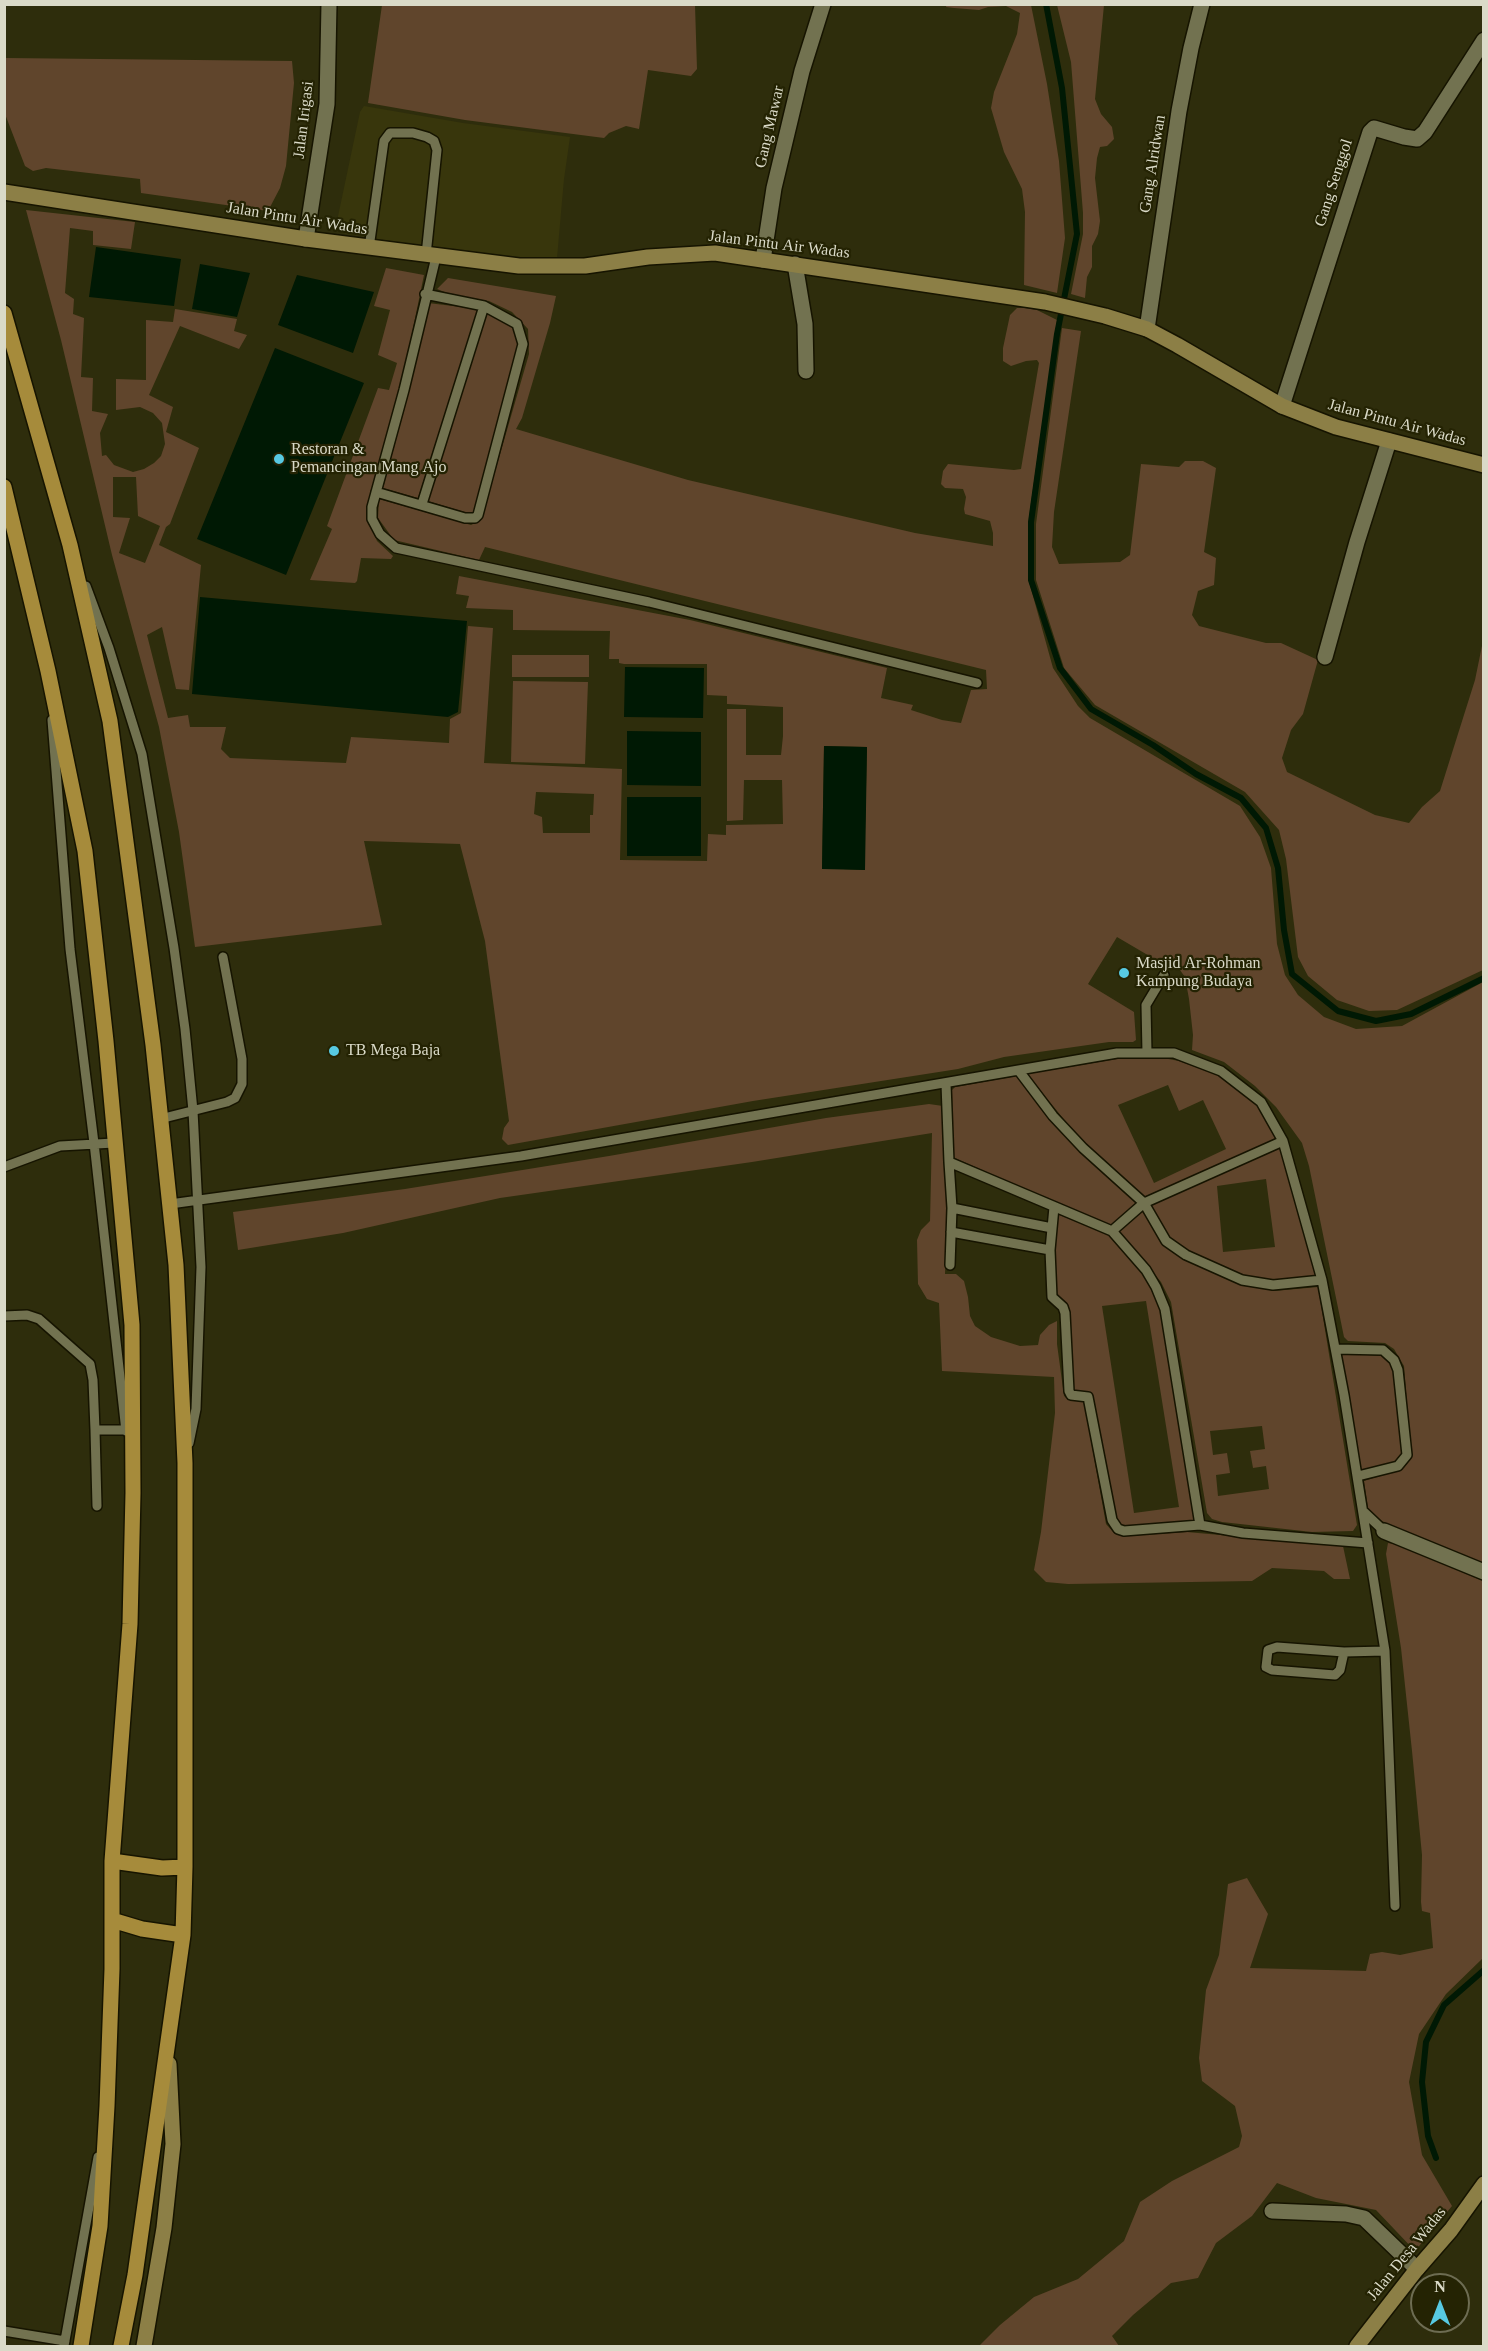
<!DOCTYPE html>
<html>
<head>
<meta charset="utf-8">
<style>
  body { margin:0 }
  #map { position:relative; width:1488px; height:2351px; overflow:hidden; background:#2e2d0c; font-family:Georgia,serif }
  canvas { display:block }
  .frame { position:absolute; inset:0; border:6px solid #dadac8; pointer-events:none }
  .north { position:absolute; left:1410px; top:2273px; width:60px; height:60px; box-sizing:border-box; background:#242303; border:2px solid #6d6c52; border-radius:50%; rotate:0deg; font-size:16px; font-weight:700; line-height:24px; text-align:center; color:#dadac8 }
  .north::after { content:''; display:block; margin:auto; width:21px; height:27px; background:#57c9e2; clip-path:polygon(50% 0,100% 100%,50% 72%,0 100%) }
</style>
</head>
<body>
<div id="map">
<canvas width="1488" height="2351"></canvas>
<div class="frame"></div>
<div class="north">N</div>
</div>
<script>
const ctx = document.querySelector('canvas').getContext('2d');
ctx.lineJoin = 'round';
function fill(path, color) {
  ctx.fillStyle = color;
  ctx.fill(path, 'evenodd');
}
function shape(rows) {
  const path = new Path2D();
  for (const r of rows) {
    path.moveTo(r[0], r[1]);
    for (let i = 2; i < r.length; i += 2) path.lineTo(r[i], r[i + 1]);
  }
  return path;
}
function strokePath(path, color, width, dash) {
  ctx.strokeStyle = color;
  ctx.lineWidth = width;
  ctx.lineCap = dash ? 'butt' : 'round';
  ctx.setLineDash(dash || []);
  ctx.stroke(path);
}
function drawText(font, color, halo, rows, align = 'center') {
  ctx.font = font + ' Georgia,serif';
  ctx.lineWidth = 4.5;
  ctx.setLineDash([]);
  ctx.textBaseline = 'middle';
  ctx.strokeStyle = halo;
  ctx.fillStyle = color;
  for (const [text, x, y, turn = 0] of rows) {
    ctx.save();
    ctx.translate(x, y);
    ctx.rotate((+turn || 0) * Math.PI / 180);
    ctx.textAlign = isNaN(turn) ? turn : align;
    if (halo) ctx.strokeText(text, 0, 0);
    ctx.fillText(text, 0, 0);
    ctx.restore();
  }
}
fill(shape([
  [364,106,463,123,570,137,564,179,557,258,553,262,541,263,443,250,342,233,338,229,337,221,360,112]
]), '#38360c');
fill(shape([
  [947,4,1031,5,1047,84,1059,161,1065,238,1057,293,1024,285,1025,212,1022,189,1004,152,991,108,994,92,1017,34,1020,13,1006,6,988,7,979,10,954,8,946,7],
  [382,5,695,5,697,69,691,76,648,70,639,129,626,126,609,133,604,138,465,120,368,103],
  [1057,5,1104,5,1095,99,1101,114,1112,127,1114,139,1107,146,1100,147,1097,158,1095,178,1100,221,1098,234,1092,246,1092,267,1087,277,1085,298,1071,294,1083,234,1083,213,1071,62],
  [5,58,292,61,294,83,286,166,280,188,268,211,141,193,140,179,46,168,33,171,25,166,5,114],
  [26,210,135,222,131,249,93,245,93,231,70,228,65,293,74,299,73,314,84,318,81,377,93,378,92,411,108,414,100,433,102,456,106,455,114,465,133,472,144,469,154,463,161,456,165,444,162,423,153,413,140,407,116,410,116,379,146,380,146,320,173,322,175,309,237,319,234,331,247,335,239,349,180,326,149,395,173,407,166,432,199,448,170,524,166,527,159,545,201,565,189,690,176,689,162,627,147,635,168,718,188,715,190,727,226,727,221,749,230,758,346,763,351,737,449,743,450,719,461,713,468,626,493,628,484,763,622,769,620,860,707,861,708,834,726,835,726,825,783,824,782,780,744,780,743,820,727,821,727,709,746,709,746,755,781,755,783,736,783,707,727,704,727,696,707,695,707,664,624,664,619,663,619,659,609,659,610,631,513,630,513,610,466,608,469,596,456,594,459,576,690,620,887,668,881,698,913,705,911,710,942,720,961,723,971,690,987,689,986,670,485,547,479,560,394,540,378,518,379,499,471,525,481,520,529,354,528,329,512,312,489,301,452,295,437,289,448,278,556,296,550,323,522,418,516,429,688,480,915,533,993,546,993,533,990,521,965,514,964,509,966,497,963,489,945,488,941,484,943,471,948,464,1014,470,1021,469,1039,363,1037,360,1026,361,1011,366,1003,361,1003,348,1010,315,1017,308,1025,308,1037,310,1057,320,1029,517,1028,578,1053,668,1078,706,1090,718,1240,806,1260,837,1271,868,1277,944,1285,975,1298,995,1324,1017,1356,1029,1402,1026,1483,982,1483,1567,1382,1521,1368,1508,1364,1481,1396,1471,1406,1465,1411,1455,1404,1366,1394,1349,1385,1343,1348,1341,1344,1337,1309,1166,1302,1143,1276,1107,1255,1086,1224,1062,1192,1050,1193,1035,1189,999,1185,977,1177,966,1163,964,1117,937,1088,984,1134,1012,1136,1040,1133,1042,1109,1042,1004,1057,958,1069,753,1101,508,1145,502,1139,504,1128,509,1121,485,941,460,844,364,841,382,925,195,947,179,832,159,727,112,555,61,340],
  [113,477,136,477,138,516,160,526,145,563,119,553,130,518,113,517],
  [824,746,867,747,864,870,822,868],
  [536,792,594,794,593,815,590,815,590,833,543,833,542,817,534,814],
  [386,268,424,275,406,362,366,515,377,541,393,556,391,559,361,558,357,581,355,583,310,580,332,529,327,526,378,388,389,390,397,363,378,355,390,310,374,306],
  [428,303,478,309,418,498,383,488,409,392],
  [486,313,513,327,520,343,476,510,471,514,428,501],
  [1062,328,1081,331,1054,512,1052,547,1059,564,1120,562,1130,555,1141,464,1179,467,1185,461,1203,461,1216,468,1204,552,1216,558,1214,585,1198,591,1192,615,1199,626,1266,643,1281,643,1318,660,1303,714,1291,730,1282,758,1287,772,1375,815,1409,823,1422,807,1440,791,1475,680,1483,641,1483,970,1397,1010,1369,1011,1337,1000,1308,976,1298,957,1286,859,1279,830,1245,792,1095,705,1064,668,1036,580,1036,524],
  [512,655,589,655,589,677,512,677],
  [513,681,588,682,585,764,511,762],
  [1158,1057,1179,1061,1217,1075,1258,1105,1278,1139,1144,1197,1101,1159,1066,1122,1027,1074,1117,1059],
  [1168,1085,1179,1111,1203,1100,1226,1149,1154,1183,1118,1105],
  [1017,1076,1042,1110,1078,1149,1140,1202,1111,1228,953,1157,952,1090,955,1087],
  [929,1104,943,1106,948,1201,945,1274,956,1274,964,1281,968,1297,970,1316,975,1326,991,1337,1020,1346,1038,1345,1040,1335,1049,1325,1057,1321,1057,1344,1064,1396,1070,1400,1084,1402,1106,1524,1114,1533,1127,1536,1187,1532,1343,1546,1350,1579,1334,1579,1324,1571,1272,1568,1252,1581,1068,1584,1046,1582,1034,1570,1041,1532,1055,1413,1054,1377,942,1371,939,1303,927,1299,918,1284,917,1240,921,1230,930,1221,932,1133,752,1162,500,1198,343,1233,238,1250,233,1212,405,1189,609,1156,826,1118],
  [1281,1146,1317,1277,1272,1281,1242,1275,1188,1253,1169,1239,1150,1204],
  [1266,1179,1275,1247,1223,1252,1217,1186],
  [1143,1209,1162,1243,1184,1260,1242,1284,1274,1291,1318,1287,1357,1525,1353,1531,1312,1532,1222,1522,1212,1519,1207,1513,1171,1302,1161,1282,1118,1231],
  [1262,1426,1265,1449,1250,1451,1253,1468,1266,1466,1269,1489,1218,1496,1216,1475,1230,1473,1227,1453,1213,1455,1210,1431],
  [1057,1214,1108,1234,1131,1257,1151,1284,1163,1311,1197,1523,1120,1527,1116,1521,1093,1395,1073,1390,1068,1306,1057,1297,1054,1250],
  [1146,1301,1179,1507,1134,1513,1102,1306],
  [1341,1353,1382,1356,1392,1365,1395,1373,1403,1460,1360,1474],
  [1388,1543,1399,1545,1483,1581,1483,1958,1446,1994,1419,2034,1409,2082,1422,2155,1452,2206,1415,2251,1376,2210,1316,2198,1277,2183,1252,2216,1216,2243,1198,2278,1171,2283,1133,2315,1112,2336,1119,2346,979,2346,1000,2325,1034,2297,1078,2279,1124,2241,1140,2202,1172,2181,1239,2147,1242,2136,1235,2106,1202,2081,1199,2058,1206,1990,1219,1955,1228,1884,1247,1878,1268,1914,1250,1968,1366,1971,1370,1954,1382,1952,1400,1955,1433,1948,1430,1913,1422,1911,1421,1902,1422,1855,1412,1751,1401,1648,1386,1554]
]), '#60452c');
fill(shape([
  [96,247,181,259,174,306,89,297],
  [200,264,250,273,237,317,192,309],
  [297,275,374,292,353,353,278,325],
  [275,348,364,383,286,575,197,539],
  [200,597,467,621,458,712,448,717,192,694],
  [625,667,704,668,703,718,624,717],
  [627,731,701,732,701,786,627,785],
  [824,746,867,747,865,870,822,869],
  [627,797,701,797,701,856,627,856]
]), '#001904');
strokePath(shape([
  [1046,4,1062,88,1077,234,1057,334,1031,522,1031,580,1060,668,1091,709,1153,745,1196,774,1241,798,1266,828,1278,868,1284,930,1292,974,1338,1011,1376,1021,1411,1014,1484,978],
  [1436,2158,1428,2136,1422,2082,1426,2042,1444,2005,1484,1970]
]), '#001904', 6);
const lane = shape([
  [369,248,384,141,390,133,413,133,427,137,434,141,437,150,426,255],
  [436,257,404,390,372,507,372,519,380,534,396,548,649,602,977,683],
  [376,492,465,518,475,518,478,515,523,344,517,324,484,306,425,294],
  [422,504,484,306],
  [86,586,109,648,142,754,174,948,185,1029,193,1111,201,1267,196,1409,189,1443],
  [52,720,70,949,94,1143,126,1431],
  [1147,1053,1146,1005,1164,975],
  [1019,1071,1053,1116,1083,1148,1144,1203,1166,1241,1186,1255,1242,1280,1273,1285,1322,1280],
  [946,1084,949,1162,1112,1231,1146,1270,1156,1287,1165,1309,1200,1525,1243,1533,1368,1543],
  [160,1119,227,1102,235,1098,242,1084,242,1059,223,957],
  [949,1162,952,1208,950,1265],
  [4,1167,60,1146,114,1143],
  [170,1204,521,1156,1117,1053,1174,1053,1221,1071,1261,1102,1283,1141,1322,1280,1344,1395,1385,1651,1395,1906],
  [1054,1207,1050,1250,1052,1297,1063,1307,1065,1313,1069,1391,1071,1395,1088,1397,1112,1520,1118,1529,1124,1531,1200,1525],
  [952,1208,1052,1228],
  [1112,1231,1144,1203,1283,1141],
  [951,1232,1050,1250],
  [4,1316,27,1315,39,1319,90,1364,93,1380,95,1430,126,1430],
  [1336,1349,1383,1350,1394,1360,1398,1370,1407,1455,1398,1466,1358,1476],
  [95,1430,97,1506],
  [1364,1512,1384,1531],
  [1344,1652,1340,1670,1335,1675,1272,1670,1266,1667,1268,1650,1277,1647,1344,1652,1385,1651],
  [4,2331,65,2341],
  [64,2346,98,2157]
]);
const street = shape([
  [306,239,327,104,329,4],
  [763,260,774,188,802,71,823,4],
  [795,264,805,324,806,371],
  [1147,329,1179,111,1191,48,1202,4],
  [1282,406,1370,132,1374,128,1404,137,1417,139,1425,132,1484,40],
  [1325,657,1357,542,1389,441],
  [1384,1531,1484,1572],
  [1272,2211,1346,2214,1364,2218,1417,2269]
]);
const secondary = shape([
  [4,192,306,239,519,266,585,266,648,257,715,253,1045,302,1105,316,1147,329,1177,345,1282,406,1336,427,1484,465],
  [144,2346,164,2228,173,2144,169,2064],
  [1357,2346,1417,2269,1451,2230,1484,2184]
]);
const primary = shape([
  [4,313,70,545,110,721,153,1045,176,1265,185,1463,185,1867,183,1935,135,2275,121,2346],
  [4,487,48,671,85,851,106,1041,132,1325,133,1493,130,1624,112,1861,112,1969,107,2106,100,2226,81,2346],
  [112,1861,162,1868,185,1867],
  [112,1920,142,1929,183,1935]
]);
strokePath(lane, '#161400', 12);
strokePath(street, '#161400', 18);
strokePath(secondary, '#161400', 18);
strokePath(primary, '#161400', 18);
strokePath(lane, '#727250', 9);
strokePath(street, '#727250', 15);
strokePath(secondary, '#8c7f46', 15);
strokePath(primary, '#a68b3b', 15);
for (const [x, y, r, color] of [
  [279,459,6,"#57c9e2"],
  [1124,973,6,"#57c9e2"],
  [334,1051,6,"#57c9e2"]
]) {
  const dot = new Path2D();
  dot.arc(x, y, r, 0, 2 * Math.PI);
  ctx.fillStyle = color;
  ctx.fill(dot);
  strokePath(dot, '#242303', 2);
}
drawText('16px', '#dadac8', '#242303', [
  ["Jalan Irigasi",304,120,-83],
  ["Gang Mawar",770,127,-77],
  ["Gang Alridwan",1153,164,-81],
  ["Gang Senggol",1334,183,-72],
  ["Jalan Pintu Air Wadas",297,219,9],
  ["Jalan Pintu Air Wadas",779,245,7],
  ["Jalan Pintu Air Wadas",1397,423,15],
  ["Jalan Desa Wadas",1407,2254,-51]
]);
drawText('16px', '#dadac8', '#242303', [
  ["Restoran &",291,450],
  ["Pemancingan Mang Ajo",291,468],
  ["Masjid Ar-Rohman",1136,964],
  ["Kampung Budaya",1136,982],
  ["TB Mega Baja",346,1051]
], 'left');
</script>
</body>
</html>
